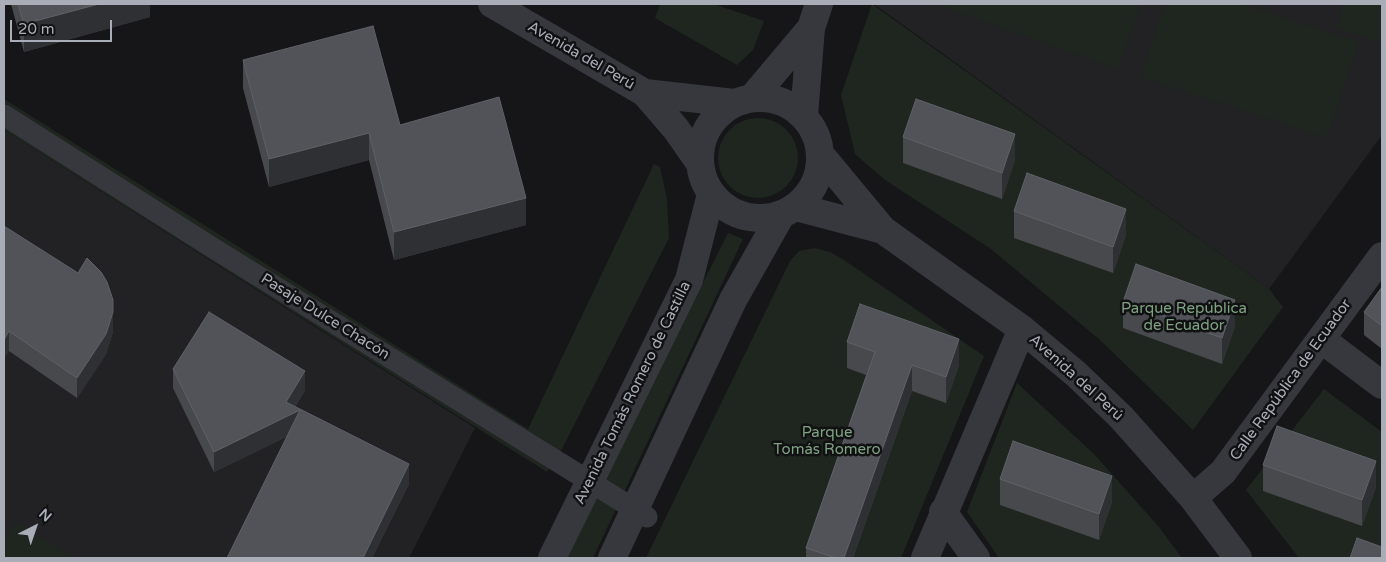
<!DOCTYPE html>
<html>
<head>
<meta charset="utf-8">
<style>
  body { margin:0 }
  #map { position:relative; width:1386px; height:562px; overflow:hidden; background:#161618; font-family:"Varela Round",sans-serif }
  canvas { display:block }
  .frame { position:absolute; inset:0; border:5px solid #a8adb8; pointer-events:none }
  .north { position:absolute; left:10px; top:502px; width:50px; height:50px; -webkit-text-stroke:4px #111113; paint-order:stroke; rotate:41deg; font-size:14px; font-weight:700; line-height:20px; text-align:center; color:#a8adb8 }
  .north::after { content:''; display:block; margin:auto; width:18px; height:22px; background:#a8adb8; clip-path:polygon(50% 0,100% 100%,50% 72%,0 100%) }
  .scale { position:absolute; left:10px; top:20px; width:102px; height:22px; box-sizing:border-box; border:2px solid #a8adb8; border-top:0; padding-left:6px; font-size:15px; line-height:18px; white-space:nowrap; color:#a8adb8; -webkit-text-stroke:4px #111113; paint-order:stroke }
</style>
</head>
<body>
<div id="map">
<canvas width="1386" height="562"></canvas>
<div class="frame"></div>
<div class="north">N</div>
<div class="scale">20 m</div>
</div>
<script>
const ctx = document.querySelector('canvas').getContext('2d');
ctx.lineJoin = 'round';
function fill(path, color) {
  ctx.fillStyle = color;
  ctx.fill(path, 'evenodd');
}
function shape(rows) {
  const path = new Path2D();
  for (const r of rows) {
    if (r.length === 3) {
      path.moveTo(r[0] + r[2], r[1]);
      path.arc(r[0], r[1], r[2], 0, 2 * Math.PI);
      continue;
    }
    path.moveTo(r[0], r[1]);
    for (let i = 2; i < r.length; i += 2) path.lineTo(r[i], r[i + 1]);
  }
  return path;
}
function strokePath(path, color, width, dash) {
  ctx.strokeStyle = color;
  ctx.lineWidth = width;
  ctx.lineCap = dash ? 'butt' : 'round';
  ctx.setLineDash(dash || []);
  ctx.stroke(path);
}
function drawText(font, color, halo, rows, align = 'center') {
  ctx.font = font + ' "Varela Round",sans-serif';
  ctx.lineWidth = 5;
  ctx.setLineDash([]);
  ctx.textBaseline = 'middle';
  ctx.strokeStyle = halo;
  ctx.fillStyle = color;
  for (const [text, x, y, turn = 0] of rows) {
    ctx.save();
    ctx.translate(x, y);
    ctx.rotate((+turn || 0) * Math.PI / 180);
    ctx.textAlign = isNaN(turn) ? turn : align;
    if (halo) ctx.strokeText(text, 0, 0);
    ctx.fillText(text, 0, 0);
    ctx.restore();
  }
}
fill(shape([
  [874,4,1382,4,1382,135,1269,289],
  [4,130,475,428,409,558,4,558]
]), '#222225');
fill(shape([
  [660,4,713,4,764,21,753,50,737,65,655,18],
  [872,4,1269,289,1283,307,1193,430,1100,340,991,249,885,180,855,154,841,95],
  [944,4,1141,4,1118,69,943,7],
  [1165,4,1241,4,1358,42,1327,138,1141,77],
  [1344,4,1382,4,1382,43,1336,28],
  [4,99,528,429,654,164,660,167,667,199,669,238,562,449,547,472,4,130],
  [758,158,40],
  [728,233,743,239,593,558,565,558],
  [814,248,830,252,844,260,984,356,901,558,646,558,790,261,799,251],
  [1017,383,1094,454,1159,527,1182,558,999,558,967,512],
  [1324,389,1382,432,1382,558,1299,558,1246,490],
  [16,522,74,558,4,558,4,541]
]), '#1e261f');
strokePath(shape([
  [4,115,213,248,647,517]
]), '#37383d', 21);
strokePath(shape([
  [492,4,645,93,676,129,699,162],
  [645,93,734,103],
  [760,158,60],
  [752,98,811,28],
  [804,116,811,28,819,4],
  [820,154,883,230,1022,329,1076,374,1121,417,1193,498,1238,558],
  [796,207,883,230],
  [1321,339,1382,385],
  [1193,498,1223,472,1382,256],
  [943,512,976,558],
  [552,558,689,280,711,194],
  [612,558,733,300,781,215],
  [925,558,1022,329]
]), '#37383d', 28);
fill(shape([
  [11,4,150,4,150,17,24,52],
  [243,60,400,125,526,225,394,260,369,160,269,187,243,88],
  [903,137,1015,160,1002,199,903,163],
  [1014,211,1126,235,1113,273,1014,238],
  [4,226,113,332,106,354,77,398,9,351],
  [1382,287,1382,349,1364,335,1364,312],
  [1123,302,1235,326,1222,364,1123,328],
  [847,342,959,365,946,403,912,391,853,558,806,558,806,548,866,375,847,368],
  [173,369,305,390,295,407,409,484,372,558,227,558,288,436,214,472,173,388],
  [1263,465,1376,487,1362,526,1263,491],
  [1000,479,1112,502,1099,540,1000,505]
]), '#47494d');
fill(shape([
  [99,4,150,4,150,17,24,52,24,24],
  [369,133,369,160,269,187,269,159],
  [1015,134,1015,160,1002,199,1002,173],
  [526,198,526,225,394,260,394,232],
  [1126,209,1126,235,1113,273,1113,247],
  [113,300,113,332,106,354,77,398,77,378],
  [1235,300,1235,326,1222,364,1222,338],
  [9,331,9,351,4,359,4,340],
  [959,339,959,365,946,403,946,377],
  [912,365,912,391,853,558,844,558],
  [305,371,305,390,289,416,300,410,300,430,214,472,214,452,286,402],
  [1376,461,1376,487,1362,526,1362,500],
  [409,464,409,484,372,558,363,558],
  [1112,476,1112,502,1099,540,1099,514]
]), '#2f3033');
const building = shape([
  [18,4,99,4,24,24,18,4],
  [373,26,400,125,499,97,526,198,394,232,369,133,269,159,243,60,373,26],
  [916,99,1015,134,1002,173,903,137,916,99],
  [1027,173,1126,209,1113,247,1014,211,1027,173],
  [4,226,78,273,87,258,101,272,107,282,113,300,113,312,106,334,77,378,9,331,4,340,4,226],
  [1136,264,1235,300,1222,338,1123,302,1136,264],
  [1382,287,1382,326,1364,312,1382,287],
  [860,304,959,339,946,377,912,365,844,558,836,558,806,548,875,352,847,342,860,304],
  [209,312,305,371,286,402,409,464,363,558,227,558,300,410,214,452,173,369,209,312],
  [1277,426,1376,461,1362,500,1263,465,1277,426],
  [1013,441,1112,476,1099,514,1000,479,1013,441],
  [1357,538,1382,547,1382,558,1350,558,1357,538]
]);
fill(building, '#525359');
strokePath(building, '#5f6168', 1);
drawText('15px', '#a8adb8', '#111113', [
  ["Avenida del Perú",581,56,30],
  ["Pasaje Dulce Chacón",325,317,32],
  ["Avenida del Perú",1076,378,42],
  ["Calle República de Ecuador",1291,380,-54],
  ["Avenida Tomás Romero de Castilla",633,393,-64]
]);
drawText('15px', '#7fa381', '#111113', [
  ["Parque República",1184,309],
  ["de Ecuador",1184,326],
  ["Parque",827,433],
  ["Tomás Romero",827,450]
]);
</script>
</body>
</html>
